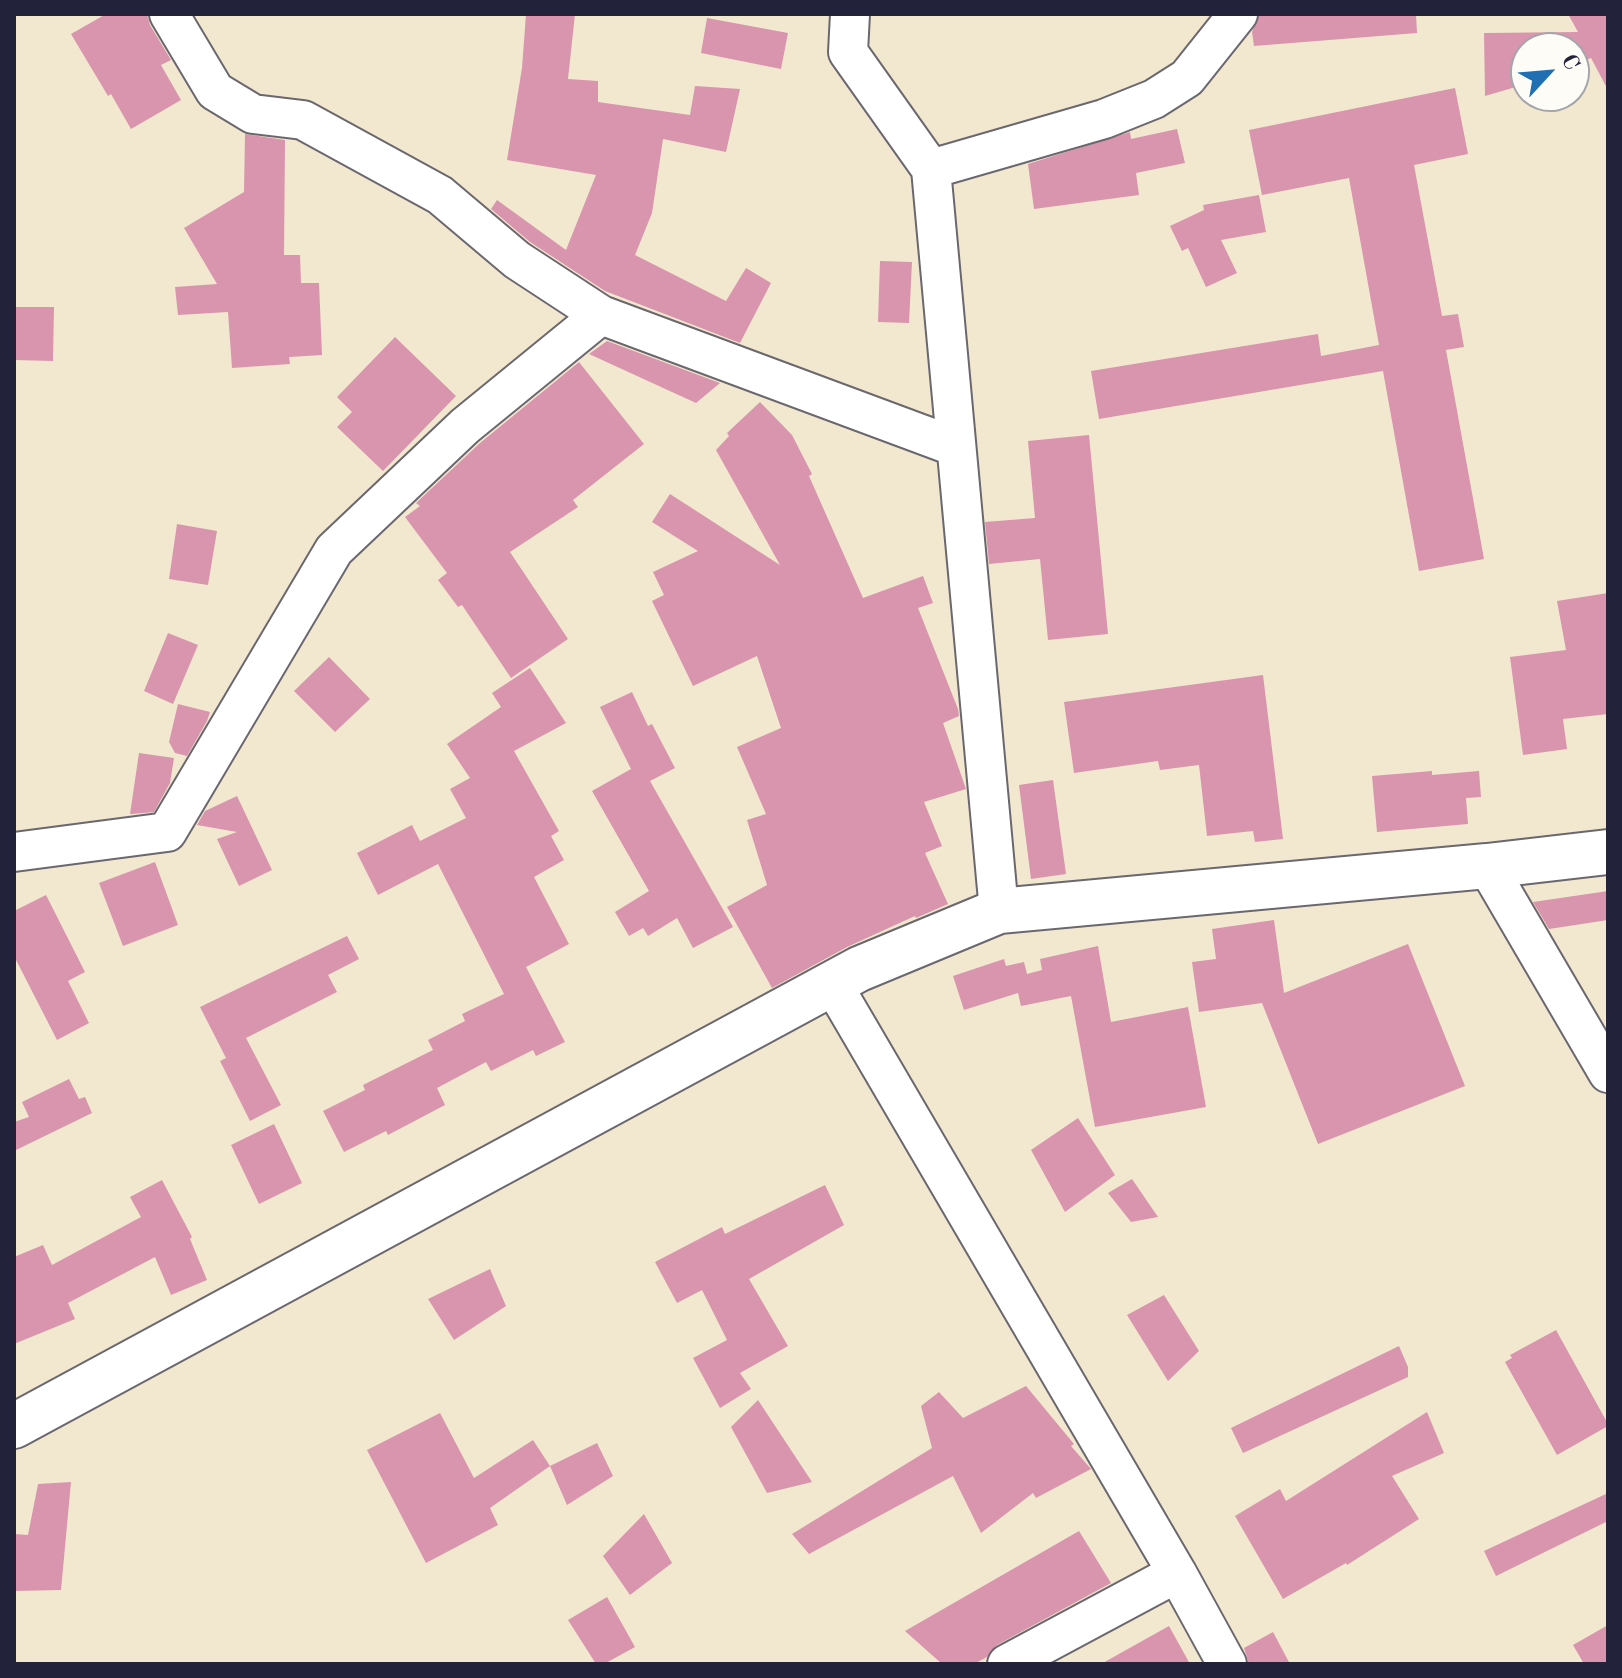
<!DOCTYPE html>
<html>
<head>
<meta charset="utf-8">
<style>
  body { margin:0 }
  #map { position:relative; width:1622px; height:1678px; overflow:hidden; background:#f2e8d0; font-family:"Old Standard TT",serif }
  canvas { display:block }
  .frame { position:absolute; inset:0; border:16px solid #22223b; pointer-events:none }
  .north { position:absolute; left:1510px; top:32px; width:80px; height:80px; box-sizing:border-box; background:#fdfcf7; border:2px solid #a5a5ac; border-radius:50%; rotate:64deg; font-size:22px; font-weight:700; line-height:32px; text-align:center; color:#22223b }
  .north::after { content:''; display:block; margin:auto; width:28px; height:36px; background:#1f6fb2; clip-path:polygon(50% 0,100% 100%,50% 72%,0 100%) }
</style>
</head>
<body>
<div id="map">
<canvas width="1622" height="1678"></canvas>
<div class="frame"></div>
<div class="north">С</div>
</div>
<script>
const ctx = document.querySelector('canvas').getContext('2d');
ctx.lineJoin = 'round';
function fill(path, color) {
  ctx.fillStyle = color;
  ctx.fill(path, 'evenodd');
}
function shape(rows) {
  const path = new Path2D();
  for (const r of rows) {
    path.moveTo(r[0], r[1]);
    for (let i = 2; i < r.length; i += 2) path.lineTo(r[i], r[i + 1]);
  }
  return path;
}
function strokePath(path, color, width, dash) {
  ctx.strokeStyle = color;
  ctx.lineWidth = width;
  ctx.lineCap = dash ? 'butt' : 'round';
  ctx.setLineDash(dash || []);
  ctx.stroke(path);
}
fill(shape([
  [106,14,147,14,150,25,171,60,161,65,181,100,131,129,111,94,108,96,71,34],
  [526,14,575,14,568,79,598,81,598,102,690,115,695,86,740,89,726,152,663,139,652,213,635,255,726,301,746,268,771,283,740,343,605,291,530,242,491,209,497,200,566,250,596,175,507,160,522,68],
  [1259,14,1416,14,1417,33,1254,46,1252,32],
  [1568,14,1608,14,1608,90,1591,58,1574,65,1574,48,1526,48,1526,84,1485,96,1484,33,1578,32],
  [707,18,788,33,781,69,701,53],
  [1455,88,1468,154,1414,165,1442,316,1458,314,1464,347,1446,350,1484,559,1419,571,1383,371,1099,419,1091,371,1318,334,1321,356,1379,345,1349,178,1262,195,1249,130],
  [1177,129,1185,163,1136,173,1139,195,1034,209,1028,164,1130,132,1131,139],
  [245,134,285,140,284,255,300,255,301,283,319,283,322,355,289,357,290,364,232,368,228,312,178,315,175,287,217,284,184,228,244,192],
  [1259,195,1266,232,1221,240,1237,273,1206,287,1188,248,1182,251,1170,226,1204,210,1203,205],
  [880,261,912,262,909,323,878,322],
  [14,307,54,307,53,361,14,360],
  [395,337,456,396,383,471,337,427,352,412,337,397],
  [607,341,720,383,696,403,589,354],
  [579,362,644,444,573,500,578,507,510,552,568,639,511,678,462,605,458,607,438,580,447,573,405,517,420,506,416,503,480,443],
  [760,402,792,435,812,474,809,476,863,598,923,576,933,603,918,608,958,709,959,716,943,723,966,789,924,802,942,846,925,853,948,904,916,918,915,916,847,947,772,988,727,907,767,885,747,820,766,814,737,747,781,728,757,656,693,686,652,601,664,595,653,572,698,551,652,522,670,494,780,565,716,450,729,436,727,433],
  [1089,435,1108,634,1048,640,1040,559,989,564,985,522,1035,518,1028,441],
  [177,524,217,531,208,585,169,579],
  [1608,593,1608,714,1563,719,1567,749,1523,755,1510,657,1566,650,1557,601],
  [168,633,198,645,173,704,144,691],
  [329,657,370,699,335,732,294,691],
  [530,668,566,723,514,751,559,831,551,836,564,860,534,877,569,944,526,967,565,1042,536,1056,533,1050,491,1071,486,1062,437,1088,445,1105,388,1135,386,1131,344,1152,323,1111,365,1090,363,1085,433,1050,428,1040,465,1021,462,1014,504,994,438,864,378,895,357,853,412,825,420,841,466,818,450,789,470,778,447,744,501,707,492,693],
  [1263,675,1283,839,1255,842,1253,831,1207,836,1199,765,1160,770,1158,761,1074,773,1064,702],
  [632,692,648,726,652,724,675,768,650,781,733,927,693,948,677,918,648,936,643,928,629,936,615,912,649,891,592,791,631,769,600,707],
  [178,704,210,712,207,721,187,756,175,753,169,742],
  [139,753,174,758,170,783,154,812,132,814,130,814],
  [1432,771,1432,775,1479,771,1481,797,1466,798,1468,824,1377,832,1372,776],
  [1053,780,1066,874,1031,879,1019,785],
  [237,796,272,870,239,886,217,839,237,832,197,825,205,811],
  [155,862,178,925,123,946,99,883],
  [1608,891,1608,920,1549,929,1533,902],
  [46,895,85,972,68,981,89,1023,57,1040,14,956,14,911],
  [1274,920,1284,993,1408,944,1465,1086,1318,1144,1262,1003,1199,1012,1192,962,1216,959,1212,929],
  [347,936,359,959,328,975,337,992,246,1038,281,1105,250,1121,220,1061,226,1058,200,1007],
  [1098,946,1111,1022,1188,1007,1206,1107,1095,1127,1071,996,1021,1006,1018,993,964,1010,953,976,1004,959,1006,966,1024,962,1027,974,1042,970,1040,959],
  [69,1079,79,1099,85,1097,92,1113,14,1151,14,1122,29,1117,22,1102],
  [1078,1118,1115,1175,1065,1212,1031,1150],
  [274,1124,302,1183,259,1204,231,1145],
  [1132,1179,1158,1217,1131,1222,1108,1193],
  [162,1180,192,1237,190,1239,207,1280,171,1295,155,1257,68,1303,75,1319,14,1344,14,1257,43,1245,52,1265,141,1217,130,1197],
  [825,1185,844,1225,749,1279,788,1346,740,1373,751,1389,720,1408,693,1358,727,1340,702,1290,677,1303,655,1262,722,1227,725,1234],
  [490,1269,506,1306,454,1340,428,1299],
  [1164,1295,1199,1351,1168,1381,1127,1315],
  [1556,1330,1608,1424,1608,1426,1557,1455,1505,1362,1512,1358,1510,1355],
  [1399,1346,1408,1367,1408,1377,1243,1453,1231,1428],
  [1026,1386,1074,1444,1071,1446,1091,1469,1036,1498,1033,1493,981,1533,953,1476,809,1554,792,1534,932,1448,921,1406,939,1392,963,1418],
  [758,1400,812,1482,767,1493,731,1427],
  [1427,1412,1444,1453,1392,1476,1419,1519,1347,1565,1346,1563,1283,1599,1235,1516,1280,1489,1286,1501],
  [440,1413,474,1478,533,1440,550,1466,490,1508,498,1525,426,1563,367,1450],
  [597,1443,613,1476,567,1505,550,1466],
  [71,1482,61,1590,14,1591,14,1534,28,1535,38,1484],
  [1608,1493,1608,1521,1496,1576,1484,1551],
  [644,1514,672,1563,630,1595,603,1556],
  [1079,1531,1111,1583,997,1645,987,1657,974,1664,942,1664,905,1631],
  [607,1597,635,1647,604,1664,596,1664,568,1620],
  [1608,1625,1608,1664,1584,1664,1573,1645],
  [1169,1626,1190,1664,1101,1664],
  [1273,1632,1290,1664,1249,1664,1244,1648]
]), '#d895ad');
const street = shape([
  [169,14,215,91,253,114,303,120,440,195,517,260,601,315,956,447],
  [850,14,848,52,931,169,999,911],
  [931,169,1104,119,1154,99,1187,78,1238,14],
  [14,852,167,832,334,550,465,426,601,315],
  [1487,866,1608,1073],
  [833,985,1177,1573,1227,1664],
  [1007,1664,1177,1573]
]);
const secondary = shape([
  [14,1426,859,969,999,911,1487,866,1608,852]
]);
strokePath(street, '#6b676f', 42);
strokePath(secondary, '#6b676f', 48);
strokePath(street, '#fff', 38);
strokePath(secondary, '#fff', 44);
</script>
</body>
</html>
